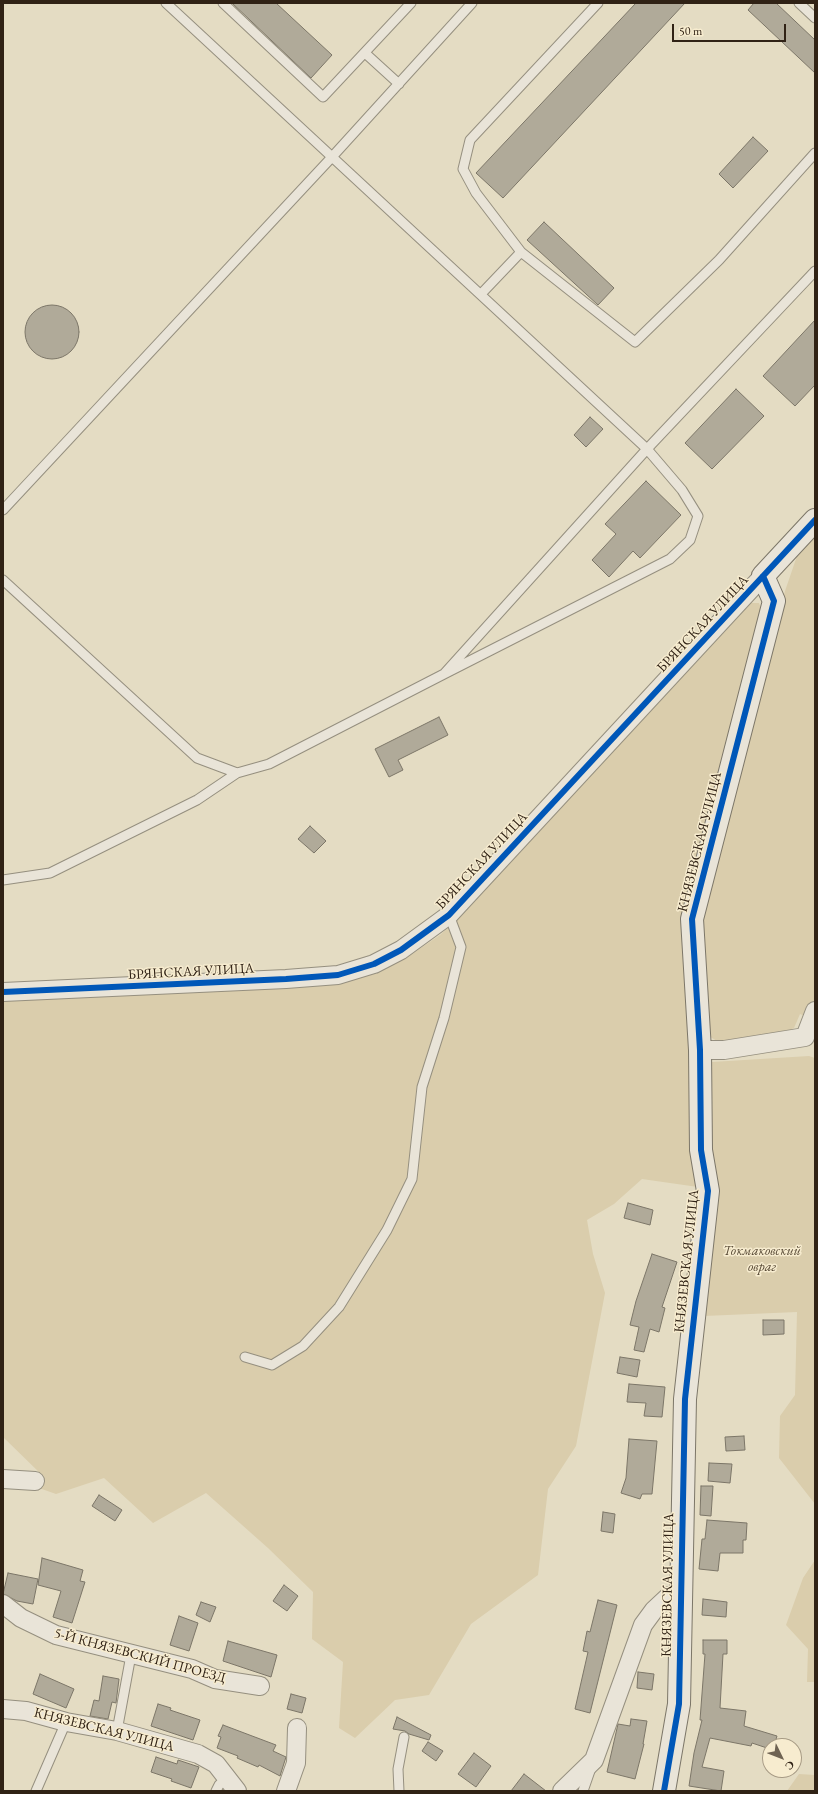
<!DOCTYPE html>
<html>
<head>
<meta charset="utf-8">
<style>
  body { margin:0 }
  #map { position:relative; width:818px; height:1794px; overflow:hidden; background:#e4dcc3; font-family:"EB Garamond",serif }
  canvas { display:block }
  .frame { position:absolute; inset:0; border:4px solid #302215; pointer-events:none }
  .north { position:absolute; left:762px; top:1738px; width:40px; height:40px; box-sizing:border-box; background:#f7eccf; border:1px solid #a79b85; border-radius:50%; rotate:133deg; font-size:11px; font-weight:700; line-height:16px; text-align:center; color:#302215 }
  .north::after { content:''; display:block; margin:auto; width:14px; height:18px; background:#6f6352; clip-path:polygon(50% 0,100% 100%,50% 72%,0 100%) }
  .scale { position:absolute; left:672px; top:24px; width:114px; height:18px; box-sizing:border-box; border:2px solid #302215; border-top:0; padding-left:5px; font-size:12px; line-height:14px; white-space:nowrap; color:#302215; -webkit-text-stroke:3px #f7eccf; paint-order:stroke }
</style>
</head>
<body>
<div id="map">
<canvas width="818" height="1794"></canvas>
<div class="frame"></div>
<div class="north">С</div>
<div class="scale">50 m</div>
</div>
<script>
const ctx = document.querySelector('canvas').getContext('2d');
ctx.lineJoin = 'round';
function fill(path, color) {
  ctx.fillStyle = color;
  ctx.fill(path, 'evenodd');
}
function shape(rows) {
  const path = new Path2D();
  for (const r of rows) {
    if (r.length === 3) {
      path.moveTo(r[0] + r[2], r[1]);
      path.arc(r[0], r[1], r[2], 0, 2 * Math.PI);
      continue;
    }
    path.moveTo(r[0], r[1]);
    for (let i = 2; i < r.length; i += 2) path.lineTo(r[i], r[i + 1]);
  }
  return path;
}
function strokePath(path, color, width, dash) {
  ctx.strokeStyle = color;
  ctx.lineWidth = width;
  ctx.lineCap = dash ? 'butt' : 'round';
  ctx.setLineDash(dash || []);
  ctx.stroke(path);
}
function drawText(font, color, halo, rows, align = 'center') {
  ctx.font = font + ' "EB Garamond",serif';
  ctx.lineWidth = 3;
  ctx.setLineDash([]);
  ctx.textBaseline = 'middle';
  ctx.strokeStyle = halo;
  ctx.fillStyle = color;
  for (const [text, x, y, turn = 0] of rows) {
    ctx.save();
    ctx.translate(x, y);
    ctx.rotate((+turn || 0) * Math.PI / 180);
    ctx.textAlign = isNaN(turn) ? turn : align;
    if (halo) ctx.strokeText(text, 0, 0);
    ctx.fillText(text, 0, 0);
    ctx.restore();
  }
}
fill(shape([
  [815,536,815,1020,800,1014,794,1028,783,1034,717,1041,707,1035,700,920,785,591,797,556],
  [751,603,759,603,763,614,685,920,698,1187,642,1179,614,1204,587,1220,593,1254,605,1293,576,1446,548,1489,538,1575,471,1624,429,1695,395,1700,355,1738,339,1728,343,1662,312,1639,313,1592,268,1548,206,1493,153,1523,104,1478,56,1494,39,1488,44,1477,3,1437,3,1000,285,988,340,983,377,972,406,958,440,935,462,915],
  [809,1056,815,1058,815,1504,779,1458,780,1416,795,1395,797,1312,704,1316,713,1191,712,1062],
  [815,1560,815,1682,807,1682,808,1649,786,1625,803,1578],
  [799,1774,815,1775,815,1791,787,1791]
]), '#dacdac');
const building = shape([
  [232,3,276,3,332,55,311,78,232,3],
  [636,3,685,3,503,198,476,173,636,3],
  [754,3,776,3,815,40,815,73,748,10,754,3],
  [753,137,768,151,733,188,719,174,753,137],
  [544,222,614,288,598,305,527,240,544,222],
  [52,332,27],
  [815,320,815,385,795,406,763,376,815,320],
  [736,389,764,416,712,469,685,443,736,389],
  [590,417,603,429,586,447,574,435,590,417],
  [646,481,681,515,640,558,633,551,609,577,592,560,616,534,605,524,646,481],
  [439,717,448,735,398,760,403,770,389,777,375,749,439,717],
  [310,826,326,841,314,853,298,839,310,826],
  [628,1203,653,1210,650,1225,624,1218,628,1203],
  [652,1254,677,1262,662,1307,665,1308,659,1332,650,1329,644,1352,634,1350,639,1327,630,1325,636,1301,652,1254],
  [763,1320,784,1320,784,1334,763,1335,763,1320],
  [620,1357,640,1360,637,1377,617,1373,620,1357],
  [629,1384,665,1387,662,1417,644,1416,646,1403,627,1402,629,1384],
  [744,1436,745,1450,726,1451,725,1437,744,1436],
  [629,1439,657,1441,652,1494,642,1494,640,1499,621,1493,626,1478,629,1439],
  [709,1463,732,1464,730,1483,708,1481,709,1463],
  [701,1486,713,1486,711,1516,700,1515,701,1486],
  [99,1495,122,1510,115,1521,92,1506,99,1495],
  [603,1512,615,1514,613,1533,601,1531,603,1512],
  [707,1520,747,1523,746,1540,743,1540,743,1553,720,1553,718,1571,699,1569,702,1539,705,1539,707,1520],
  [42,1558,83,1570,80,1581,85,1582,72,1623,53,1617,61,1591,38,1585,42,1558],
  [8,1573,38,1579,33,1604,17,1601,3,1594,8,1573],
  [284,1585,298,1596,287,1611,273,1601,284,1585],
  [703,1599,727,1602,726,1617,702,1615,703,1599],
  [598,1600,617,1605,590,1713,575,1709,588,1652,583,1651,587,1631,590,1632,598,1600],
  [201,1602,216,1607,210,1622,196,1615,201,1602],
  [179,1616,198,1623,189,1651,170,1645,179,1616],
  [703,1640,727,1640,727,1654,723,1654,720,1708,746,1711,744,1726,777,1736,774,1746,770,1746,770,1749,752,1743,751,1746,710,1738,702,1767,724,1771,721,1791,689,1786,694,1753,702,1720,700,1720,705,1654,703,1654,703,1640],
  [228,1641,277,1655,271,1677,223,1661,228,1641],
  [638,1672,654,1674,652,1690,637,1688,638,1672],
  [40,1674,74,1689,66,1708,33,1694,40,1674],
  [103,1676,119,1679,116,1703,112,1702,108,1719,90,1716,94,1700,99,1701,103,1676],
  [291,1694,306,1698,302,1713,287,1709,291,1694],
  [158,1704,171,1708,170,1710,200,1720,193,1740,151,1726,158,1704],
  [397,1717,431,1735,429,1740,409,1734,405,1731,393,1729,397,1717],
  [631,1719,647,1721,643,1744,644,1744,635,1779,607,1772,618,1724,630,1726,631,1719],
  [223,1725,276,1745,273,1751,286,1757,280,1776,259,1765,258,1767,237,1758,238,1756,217,1748,221,1737,218,1736,223,1725],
  [428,1742,443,1751,436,1761,422,1751,428,1742],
  [474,1753,491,1766,476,1787,458,1774,474,1753],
  [156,1757,177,1764,178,1760,199,1767,191,1788,171,1781,172,1779,151,1772,156,1757],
  [524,1774,546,1791,511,1791,524,1774]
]);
fill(building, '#b0aa99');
strokePath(building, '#7c7668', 1);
const lane = shape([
  [166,3,647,449,815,271],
  [223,3,323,97,411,3],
  [799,3,815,18],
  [365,53,399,84],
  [521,252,476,193,463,169,470,140,598,3],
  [481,294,521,252,635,342,719,260,815,153],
  [3,510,332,157,472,3],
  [3,580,197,758,237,773,269,764,444,674,647,449,682,490,698,516,690,540,670,559,444,674],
  [3,880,50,873,197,800,237,773],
  [245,1357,272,1365,303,1346,339,1307,387,1230,412,1179,422,1087,444,1018,461,947,449,915],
  [117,1731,131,1655],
  [36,1791,66,1722],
  [216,1791,219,1785,227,1778],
  [399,1791,398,1769,404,1737],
  [583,1791,591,1768]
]);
const street = shape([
  [3,992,286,979,338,975,374,964,401,950,449,915,763,576],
  [700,1050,724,1050,805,1037,815,1011],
  [3,1479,35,1481],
  [3,1604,21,1618,56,1635,192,1669,215,1679,260,1686],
  [3,1709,26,1711,66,1722,117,1731,198,1754,216,1764,237,1791],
  [286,1791,296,1763,297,1728],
  [562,1791,594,1760,643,1625,654,1610,669,1596,680,1596]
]);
const secondary = shape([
  [664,1791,679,1704,685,1399,708,1191,701,1150,700,1050,692,919,774,601,763,576,815,520]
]);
strokePath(lane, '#958f7f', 11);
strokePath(street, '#958f7f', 20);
strokePath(secondary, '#7c7668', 24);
strokePath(lane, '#e9e4d8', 9);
strokePath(street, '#e9e4d8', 18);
strokePath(secondary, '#e9e4d8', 22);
strokePath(shape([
  [3,992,286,979,338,975,374,964,401,950,449,915,815,520],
  [664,1791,679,1704,685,1399,708,1191,701,1150,700,1050,692,919,774,601,763,576]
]), '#0057b8', 6);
drawText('14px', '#302215', '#f7eccf', [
  ["БРЯНСКАЯ УЛИЦА",703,624,-47],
  ["КНЯЗЕВСКАЯ УЛИЦА",700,842,-76],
  ["БРЯНСКАЯ УЛИЦА",482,861,-47],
  ["БРЯНСКАЯ УЛИЦА",191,972,-3],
  ["КНЯЗЕВСКАЯ УЛИЦА",687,1261,-84],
  ["КНЯЗЕВСКАЯ УЛИЦА",668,1585,-89],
  ["5-Й КНЯЗЕВСКИЙ ПРОЕЗД",140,1656,15],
  ["КНЯЗЕВСКАЯ УЛИЦА",104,1730,14]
]);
drawText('italic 14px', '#584a36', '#f7eccf', [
  ["Токмаковский",762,1251],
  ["овраг",762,1267]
]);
</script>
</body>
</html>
